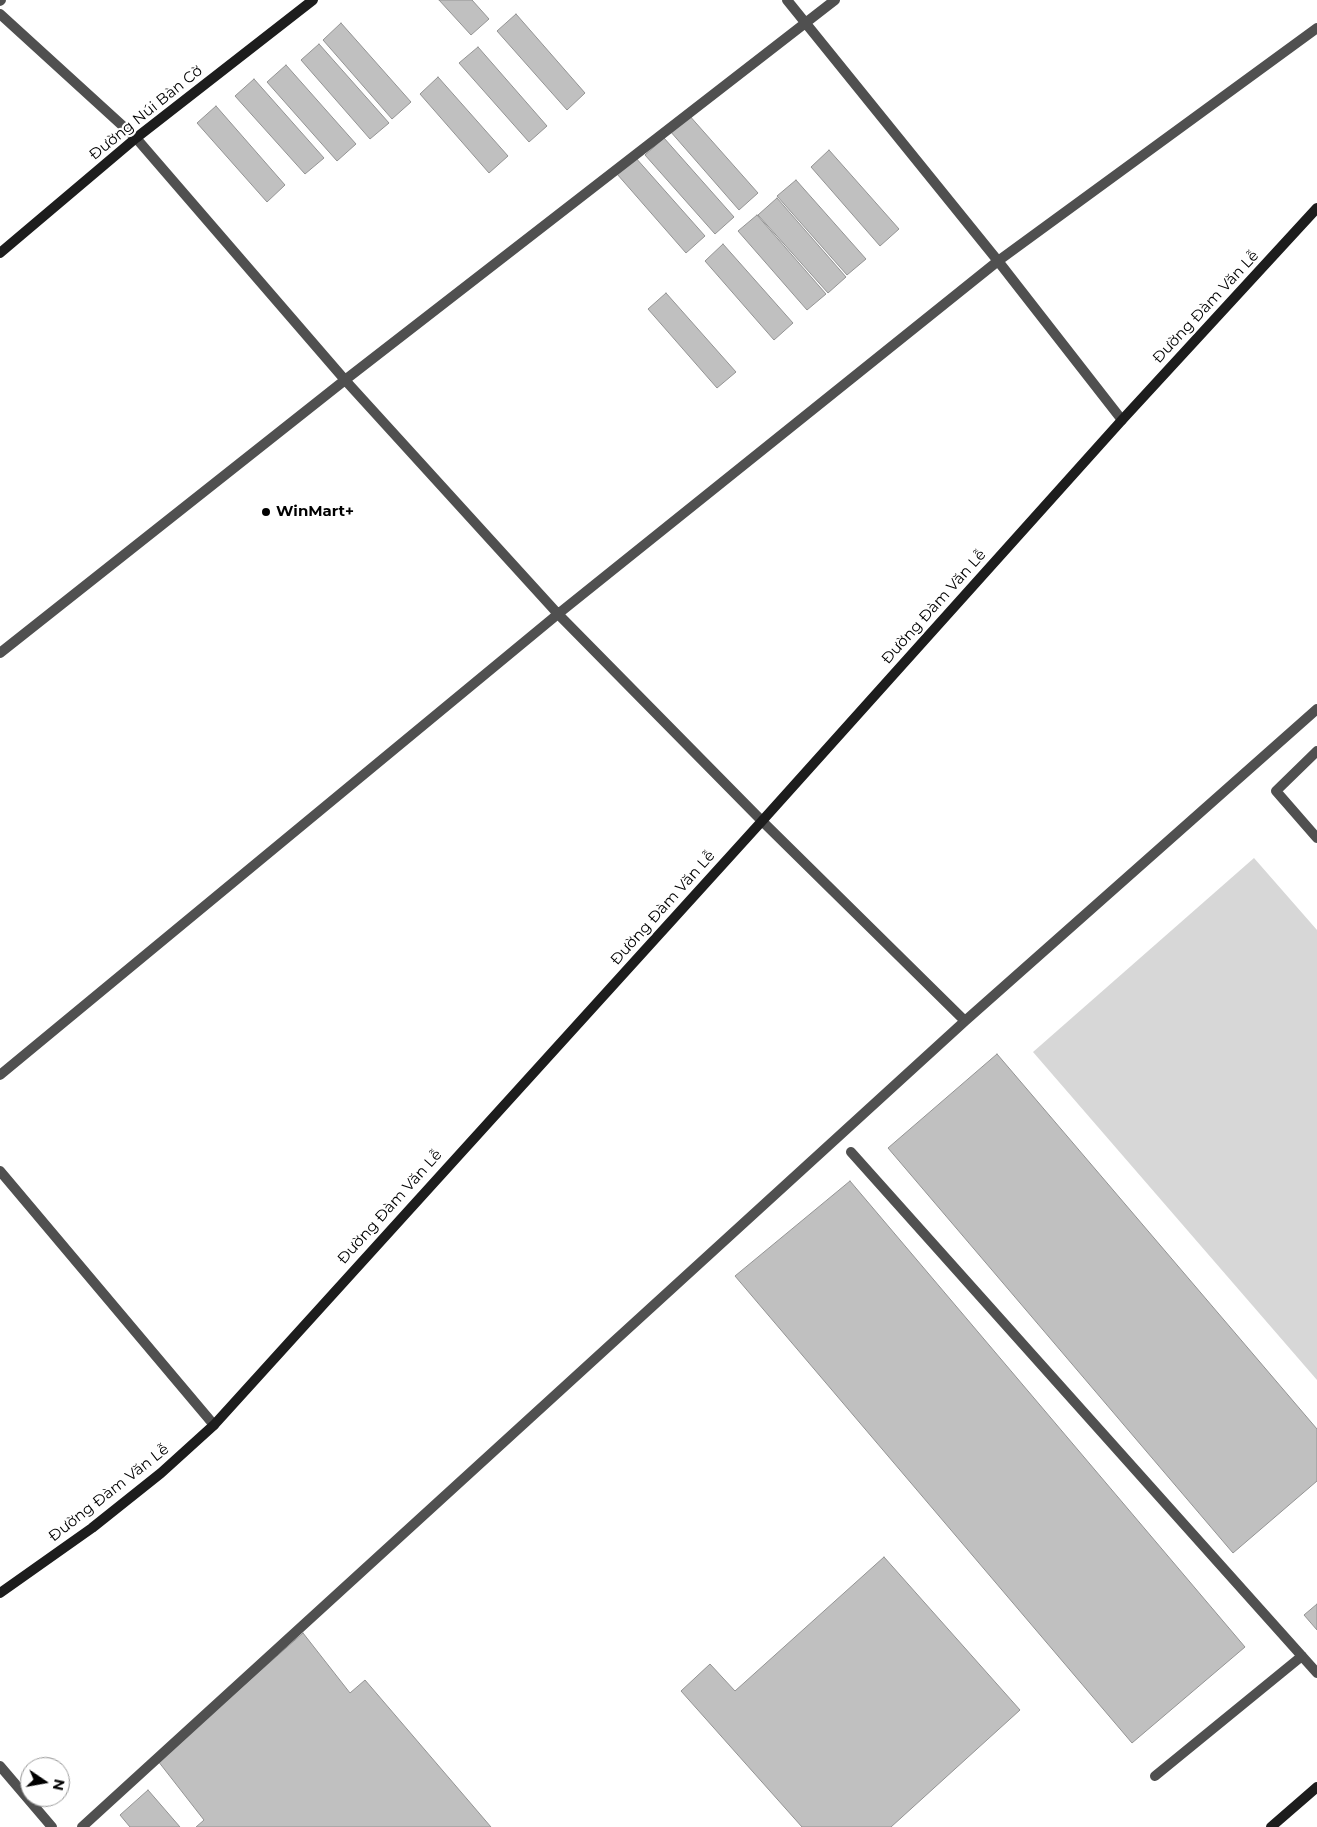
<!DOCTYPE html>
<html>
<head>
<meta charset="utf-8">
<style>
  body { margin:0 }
  #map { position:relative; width:1317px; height:1827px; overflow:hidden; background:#fff; font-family:Montserrat,sans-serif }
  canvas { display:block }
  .north { position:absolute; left:20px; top:1757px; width:50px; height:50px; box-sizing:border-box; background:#fff; border:1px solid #999; border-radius:50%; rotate:102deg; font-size:14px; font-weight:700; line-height:20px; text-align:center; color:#000 }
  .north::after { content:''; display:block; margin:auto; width:18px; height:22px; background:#000; clip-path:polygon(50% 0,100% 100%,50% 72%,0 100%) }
</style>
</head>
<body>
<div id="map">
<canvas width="1317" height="1827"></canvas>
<div class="north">N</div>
</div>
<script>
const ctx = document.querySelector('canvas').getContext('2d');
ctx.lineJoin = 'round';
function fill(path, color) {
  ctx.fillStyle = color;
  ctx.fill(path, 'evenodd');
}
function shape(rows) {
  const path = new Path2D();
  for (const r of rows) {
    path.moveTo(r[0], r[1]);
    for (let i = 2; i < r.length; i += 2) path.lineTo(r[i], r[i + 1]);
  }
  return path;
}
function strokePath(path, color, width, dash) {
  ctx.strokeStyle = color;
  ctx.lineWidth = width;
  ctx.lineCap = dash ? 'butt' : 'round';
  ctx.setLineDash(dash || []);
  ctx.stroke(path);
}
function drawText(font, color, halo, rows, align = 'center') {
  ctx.font = font + ' Montserrat,sans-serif';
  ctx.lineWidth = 4.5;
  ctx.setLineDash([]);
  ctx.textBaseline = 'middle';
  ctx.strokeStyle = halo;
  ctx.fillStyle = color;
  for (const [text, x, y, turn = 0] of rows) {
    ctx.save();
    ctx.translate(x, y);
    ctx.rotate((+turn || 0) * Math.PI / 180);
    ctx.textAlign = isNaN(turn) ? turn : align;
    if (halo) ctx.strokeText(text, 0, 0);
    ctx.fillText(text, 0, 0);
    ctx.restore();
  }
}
fill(shape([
  [1254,858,1317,930,1317,1380,1033,1052]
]), '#d7d7d7');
const building = shape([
  [439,0,472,0,489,19,471,35,439,0],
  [516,14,585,93,567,110,497,31,516,14],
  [341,23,411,102,392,119,323,40,341,23],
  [319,44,389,123,370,139,301,60,319,44],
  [478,47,547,126,529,142,459,63,478,47],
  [286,65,356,144,337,161,267,82,286,65],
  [438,77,508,156,489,173,420,94,438,77],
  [254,79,324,158,305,174,235,96,254,79],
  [216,106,285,185,267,202,197,123,216,106],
  [688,114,758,193,739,210,670,131,688,114],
  [664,138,734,217,715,234,645,155,664,138],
  [829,150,899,229,880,246,811,167,829,150],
  [635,157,705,236,686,253,617,174,635,157],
  [796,180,866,259,847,275,777,196,796,180],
  [777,198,846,277,828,293,758,215,777,198],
  [757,215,826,294,807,310,738,231,757,215],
  [723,244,793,323,774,340,705,261,723,244],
  [666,293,736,372,717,388,648,309,666,293],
  [997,1054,1317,1429,1317,1481,1233,1553,888,1148,997,1054],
  [850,1181,1245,1647,1132,1743,735,1276,850,1181],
  [884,1557,1020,1710,891,1827,802,1827,681,1691,710,1664,735,1691,884,1557],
  [1317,1604,1317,1630,1304,1615,1317,1604],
  [303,1633,350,1693,365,1680,491,1827,196,1827,204,1820,158,1761,303,1633],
  [148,1790,180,1827,130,1827,120,1815,148,1790]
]);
fill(building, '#c0c0c0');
strokePath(building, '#949494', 1);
strokePath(shape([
  [1317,751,1276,791,1317,838],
  [851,1152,1317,1673],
  [1155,1776,1302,1656]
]), '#505050', 10);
strokePath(shape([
  [787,0,998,261,1122,420],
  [0,1,1,0],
  [0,14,136,138,345,380,558,614,762,821,965,1021],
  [0,653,345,380,835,0],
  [0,1075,558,614,998,261,1317,28],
  [0,1171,214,1425],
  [0,1766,52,1827],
  [82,1827,965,1021,1317,709]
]), '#505050', 10);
strokePath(shape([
  [0,253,136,138,313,0],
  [0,1593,92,1528,161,1473,214,1425,762,821,1122,420,1317,208],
  [1271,1827,1317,1787]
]), '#1d1d1d', 10);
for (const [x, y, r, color] of [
  [266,512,5,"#000"]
]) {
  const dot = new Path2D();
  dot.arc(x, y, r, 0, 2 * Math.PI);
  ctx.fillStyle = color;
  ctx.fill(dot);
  strokePath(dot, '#fff', 2);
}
drawText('15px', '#000', '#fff', [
  ["Đường Núi Bàn Cờ",146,113,-39],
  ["Đường Đàm Văn Lễ",1206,307,-47],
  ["Đường Đàm Văn Lễ",934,607,-48],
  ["Đường Đàm Văn Lễ",663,908,-48],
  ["Đường Đàm Văn Lễ",390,1207,-48],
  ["Đường Đàm Văn Lễ",109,1493,-38]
]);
drawText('bold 15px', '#000', '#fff', [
  ["WinMart+",276,512]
], 'left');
</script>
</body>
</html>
